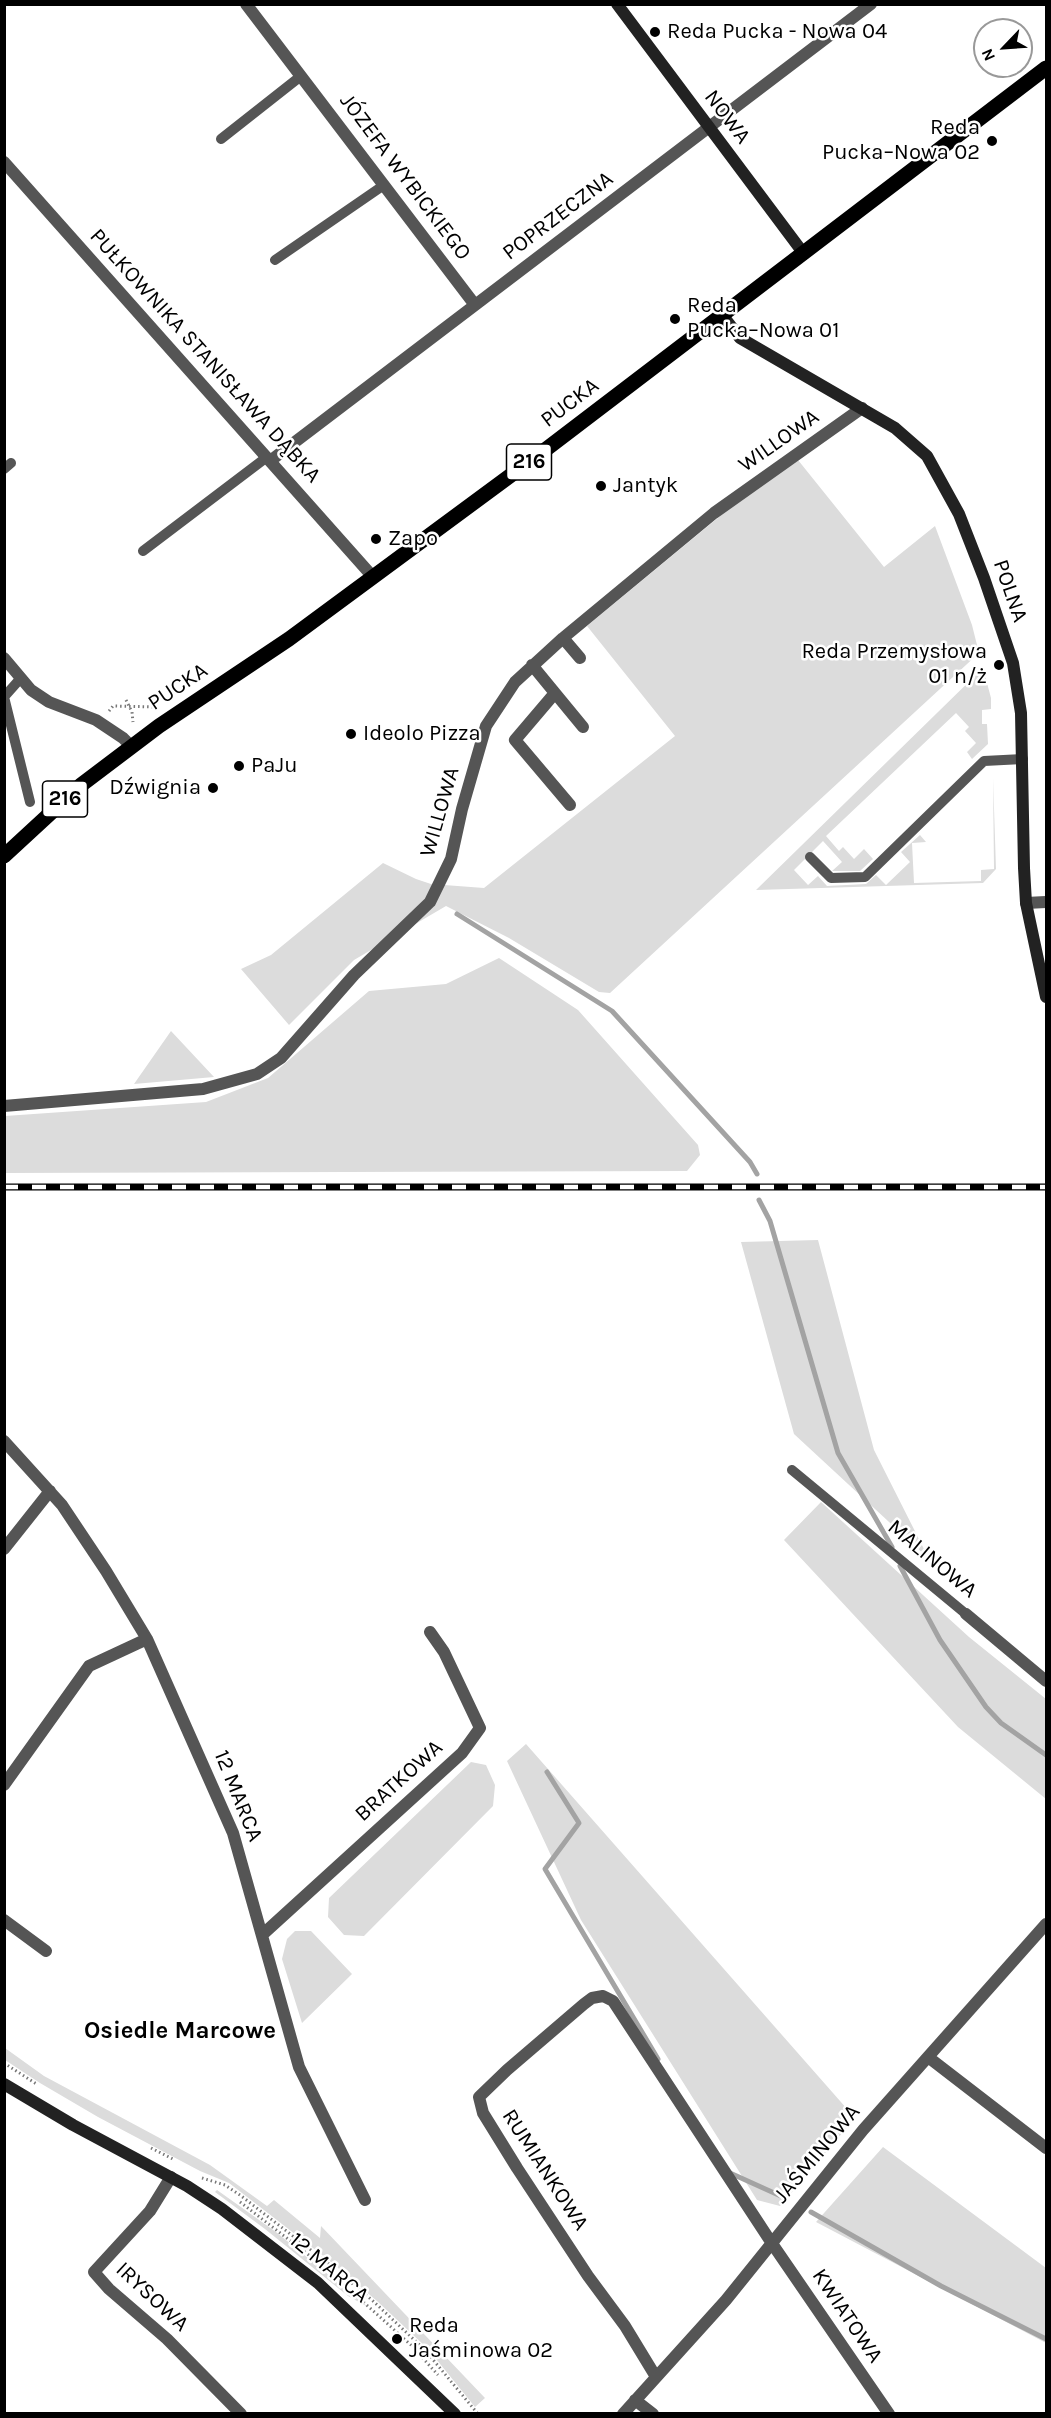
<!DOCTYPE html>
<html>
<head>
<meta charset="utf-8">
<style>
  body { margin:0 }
  #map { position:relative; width:1051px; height:2418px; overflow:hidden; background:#fff; font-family:Karla,sans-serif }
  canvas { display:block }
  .frame { position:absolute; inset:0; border:6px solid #000; pointer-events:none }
  .north { position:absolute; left:973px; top:18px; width:60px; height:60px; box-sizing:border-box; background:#fff; border:2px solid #999; border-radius:50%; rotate:245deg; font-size:16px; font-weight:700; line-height:24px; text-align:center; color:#000 }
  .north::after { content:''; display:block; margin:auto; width:21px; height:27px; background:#000; clip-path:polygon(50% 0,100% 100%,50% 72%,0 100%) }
</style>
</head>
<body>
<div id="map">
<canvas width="1051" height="2418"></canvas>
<div class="frame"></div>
<div class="north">N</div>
</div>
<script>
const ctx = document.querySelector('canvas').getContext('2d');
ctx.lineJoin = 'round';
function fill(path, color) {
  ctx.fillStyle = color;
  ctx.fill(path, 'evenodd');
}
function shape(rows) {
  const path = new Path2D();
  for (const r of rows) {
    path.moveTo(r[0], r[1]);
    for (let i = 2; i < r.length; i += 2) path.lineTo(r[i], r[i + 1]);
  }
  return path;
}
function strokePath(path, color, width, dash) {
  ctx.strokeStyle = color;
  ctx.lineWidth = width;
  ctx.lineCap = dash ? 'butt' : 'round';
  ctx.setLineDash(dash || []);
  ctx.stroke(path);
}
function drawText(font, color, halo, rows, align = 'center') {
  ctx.font = font + ' Karla,sans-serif';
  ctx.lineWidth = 5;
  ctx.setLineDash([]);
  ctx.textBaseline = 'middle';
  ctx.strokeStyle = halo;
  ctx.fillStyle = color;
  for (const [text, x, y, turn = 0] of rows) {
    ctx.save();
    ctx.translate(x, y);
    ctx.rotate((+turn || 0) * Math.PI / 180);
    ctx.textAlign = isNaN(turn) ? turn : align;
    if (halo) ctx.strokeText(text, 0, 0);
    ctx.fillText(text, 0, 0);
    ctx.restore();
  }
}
fill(shape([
  [798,460,884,567,935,526,972,625,979,653,610,993,599,992,509,938,446,906,354,960,289,1025,241,969,271,955,383,863,416,879,431,884,484,888,675,736,587,626,736,503],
  [983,668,991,698,991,709,982,710,982,724,987,724,988,744,972,759,967,752,976,743,965,731,969,727,956,713,826,836,839,851,843,847,854,859,864,849,873,859,860,871,832,871,842,862,823,841,794,870,808,885,818,876,827,886,866,884,876,875,886,885,910,862,901,852,920,835,926,842,912,843,914,883,981,881,981,870,994,869,993,778,996,869,983,883,756,890],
  [499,958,578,1010,698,1145,700,1155,687,1171,5,1173,5,1116,206,1102,268,1078,369,991,446,984],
  [171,1031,214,1077,134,1084],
  [818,1240,874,1450,929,1559,794,1434,741,1242],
  [821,1502,969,1637,1046,1699,1046,1799,958,1727,784,1540],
  [526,1744,855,2118,780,2206,757,2200,581,1920,507,1761],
  [471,1762,486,1765,495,1785,493,1806,364,1936,344,1935,328,1917,329,1898],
  [295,1931,311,1931,352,1974,302,2023,282,1959,287,1939],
  [5,2048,44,2076,210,2165,267,2206,274,2200,320,2238,321,2226,485,2398,475,2407,428,2349,377,2301,331,2262,242,2193,229,2183,200,2171,98,2117,40,2083,5,2060],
  [883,2147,1046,2268,1046,2343,816,2222],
  [217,2190,276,2232,368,2307,348,2296,265,2229,215,2192]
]), '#dcdcdc');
strokePath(shape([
  [457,914,612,1011,750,1162,757,1174],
  [759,1200,770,1221,838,1453,892,1547],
  [900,1566,940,1640,986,1707,1001,1723,1046,1755],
  [547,1772,579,1823,545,1869,658,2059],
  [730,2173,783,2197],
  [811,2212,941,2286,1046,2339]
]), '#a3a3a3', 5);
strokePath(shape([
  [126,700,132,712,133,722],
  [109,711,113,706,157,707],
  [4,2063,38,2085],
  [151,2148,175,2160],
  [202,2178,225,2185,240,2195,329,2264,373,2301,425,2350,478,2414],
  [240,2202,323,2266],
  [330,2272,411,2345,438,2375]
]), '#777', 3, [1.5, 3]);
strokePath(shape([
  [221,139,301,76],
  [275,260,384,185],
  [4,469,11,463],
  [143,551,267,457],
  [20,679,4,697,30,802],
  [810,857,831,878,865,877,984,761,1023,759],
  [792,1470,966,1614]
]), '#555', 10);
strokePath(shape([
  [246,4,475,305],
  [4,162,373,577],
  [270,461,871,4],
  [563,638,580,658],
  [4,658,31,690,49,702,96,720,123,738,132,747],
  [532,665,555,693],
  [570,805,515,740,555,693,583,727],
  [1026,903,1046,902],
  [4,1106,203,1089,257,1074,281,1058,354,975,430,902,451,859,462,809,486,726,515,682,563,638,714,513,862,408],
  [4,1441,62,1505,106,1571,147,1639,233,1833,299,2067,365,2200],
  [4,1549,50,1491],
  [966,1614,1046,1681],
  [4,1785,89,1666,147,1639],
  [4,1920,46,1951],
  [262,1935,462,1753,480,1728,444,1652,430,1632],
  [928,2057,1046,2148],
  [171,2177,150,2211,94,2272,109,2289,167,2339,241,2414],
  [656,2377,625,2326,588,2276,517,2168,483,2113,479,2097,507,2070,584,2004,592,1998,603,1996,613,2001,771,2242,889,2414],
  [635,2400,653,2414],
  [623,2414,726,2300,863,2130,1046,1924]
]), '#555', 12);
strokePath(shape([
  [617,4,804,254],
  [723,316,740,338,895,428,927,456,959,514,984,578,1013,663,1021,713,1024,868,1026,903,1046,997],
  [4,2084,73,2125,187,2186,222,2209,318,2283,455,2414]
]), '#222', 12);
strokePath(shape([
  [4,856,81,785,159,726,289,639,545,450,1046,68]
]), '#000', 15);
const rail = shape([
  [4,1187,1046,1187]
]);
strokePath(rail, '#000', 7);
strokePath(rail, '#fff', 4.5, [14]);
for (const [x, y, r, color] of [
  [655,32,6,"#000"],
  [992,141,6,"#000"],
  [675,319,6,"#000"],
  [601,486,6,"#000"],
  [376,539,6,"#000"],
  [999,665,6,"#000"],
  [351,734,6,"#000"],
  [239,766,6,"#000"],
  [213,788,6,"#000"],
  [397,2339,6,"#000"]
]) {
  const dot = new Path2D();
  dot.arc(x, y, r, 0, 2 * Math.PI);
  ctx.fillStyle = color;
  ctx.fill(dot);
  strokePath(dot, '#fff', 2);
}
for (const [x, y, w] of [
  [529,462,45],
  [65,799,45]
]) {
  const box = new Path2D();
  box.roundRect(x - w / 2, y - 18, w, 36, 4.5);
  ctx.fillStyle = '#fff';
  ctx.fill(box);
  strokePath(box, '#000', 1.5);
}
drawText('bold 21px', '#000', null, [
  ["216",529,462],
  ["216",65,799]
]);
drawText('22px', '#000', '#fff', [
  ["Reda Pucka - Nowa 04",667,32],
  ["Reda",980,128,"right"],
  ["Pucka–Nowa 02",980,153,"right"],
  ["Reda",687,306],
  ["Pucka–Nowa 01",687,331],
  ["Jantyk",613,486],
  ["Zapo",388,539],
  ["Reda Przemysłowa",987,652,"right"],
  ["01 n/ż",987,677,"right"],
  ["Ideolo Pizza",363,734],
  ["PaJu",251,766],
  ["Dźwignia",201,788,"right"],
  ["Reda",409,2326],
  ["Jaśminowa 02",409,2351]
], 'left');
drawText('22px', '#000', '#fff', [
  ["NOWA",727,117,53],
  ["JÓZEFA WYBICKIEGO",405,177,53],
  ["POPRZECZNA",558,216,-37],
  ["PUŁKOWNIKA STANISŁAWA DĄBKA",205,356,48],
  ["PUCKA",570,403,-37],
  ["WILLOWA",779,441,-35],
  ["POLNA",1010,591,71],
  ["PUCKA",178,687,-34],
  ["WILLOWA",440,812,-74],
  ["MALINOWA",932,1559,40],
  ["BRATKOWA",399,1781,-42],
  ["12 MARCA",238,1796,68],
  ["JAŚMINOWA",817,2154,-50],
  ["RUMIANKOWA",545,2170,57],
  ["12 MARCA",329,2268,40],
  ["IRYSOWA",152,2297,43],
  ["KWIATOWA",847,2316,56]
]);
drawText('bold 24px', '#000', '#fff', [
  ["Osiedle Marcowe",180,2031]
]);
</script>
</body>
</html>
